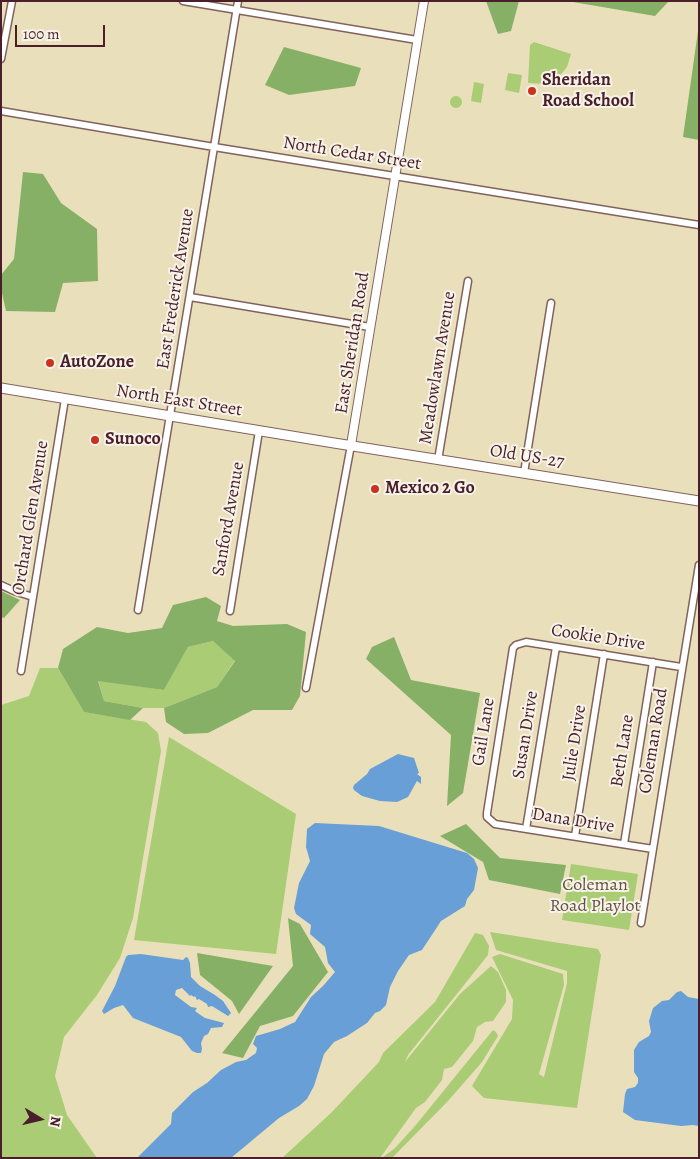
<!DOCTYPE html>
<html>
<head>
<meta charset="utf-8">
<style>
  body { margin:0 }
  #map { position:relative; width:700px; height:1159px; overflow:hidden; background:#eadfbb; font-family:Alegreya,serif }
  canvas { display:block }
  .frame { position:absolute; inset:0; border:2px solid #4a1f2b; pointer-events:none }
  .north { position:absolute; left:15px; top:1094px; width:50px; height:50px; -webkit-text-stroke:4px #f7f3e8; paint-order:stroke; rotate:99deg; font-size:14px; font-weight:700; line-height:20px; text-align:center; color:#4a1f2b }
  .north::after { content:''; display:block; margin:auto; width:18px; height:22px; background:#4a1f2b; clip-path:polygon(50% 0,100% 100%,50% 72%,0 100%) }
  .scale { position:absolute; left:15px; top:25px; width:90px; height:22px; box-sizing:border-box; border:2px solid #4a1f2b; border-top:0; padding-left:6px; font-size:15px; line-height:18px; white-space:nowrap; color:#4a1f2b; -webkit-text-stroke:4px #f7f3e8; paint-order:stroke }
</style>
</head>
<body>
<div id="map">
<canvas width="700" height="1159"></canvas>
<div class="frame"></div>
<div class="north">N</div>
<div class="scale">100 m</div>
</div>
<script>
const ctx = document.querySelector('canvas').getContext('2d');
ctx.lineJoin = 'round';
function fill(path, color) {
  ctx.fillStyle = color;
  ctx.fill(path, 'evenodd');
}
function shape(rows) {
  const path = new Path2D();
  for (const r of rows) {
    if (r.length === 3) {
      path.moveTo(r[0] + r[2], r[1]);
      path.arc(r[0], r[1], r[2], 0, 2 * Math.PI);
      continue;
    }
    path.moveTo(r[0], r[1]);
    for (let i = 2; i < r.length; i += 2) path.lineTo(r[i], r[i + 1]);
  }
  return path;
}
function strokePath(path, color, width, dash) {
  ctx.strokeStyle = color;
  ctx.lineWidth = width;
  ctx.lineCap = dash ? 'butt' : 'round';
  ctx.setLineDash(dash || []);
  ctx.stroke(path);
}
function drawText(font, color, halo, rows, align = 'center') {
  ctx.font = font + ' Alegreya,serif';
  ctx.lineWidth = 4;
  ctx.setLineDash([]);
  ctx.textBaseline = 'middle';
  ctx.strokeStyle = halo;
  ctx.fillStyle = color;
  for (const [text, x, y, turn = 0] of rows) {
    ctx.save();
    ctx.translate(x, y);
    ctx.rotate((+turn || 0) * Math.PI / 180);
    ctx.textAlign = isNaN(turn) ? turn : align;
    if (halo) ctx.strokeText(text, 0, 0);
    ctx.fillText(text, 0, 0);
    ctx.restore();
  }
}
fill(shape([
  [534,42,571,54,567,67,557,79,545,84,528,83,530,45],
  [508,73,522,75,519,93,505,90],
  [474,82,484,84,481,103,471,101],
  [456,102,6],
  [213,641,235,660,217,687,164,708,143,708,104,701,98,680,164,690,188,647],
  [40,668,58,668,84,712,146,722,158,733,161,751,133,918,120,958,97,995,64,1037,55,1076,67,1115,97,1158,1,1158,1,705,29,696],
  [169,737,296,814,276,954,134,940],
  [571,864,638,874,629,930,562,920],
  [490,932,598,949,601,955,577,1108,484,1098,472,1086,512,1019,513,1000,492,957,500,954,563,974,564,985,539,1074,544,1077,567,983,567,971,496,950],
  [475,933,483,935,489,946,488,955,408,1055,405,1062,460,994,491,966,498,972,506,990,506,1002,493,1021,485,1022,477,1027,473,1041,452,1067,444,1069,442,1080,425,1102,416,1108,380,1158,282,1158,332,1112,379,1062,383,1053,435,1002],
  [493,1030,496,1032,498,1036,482,1062,448,1101,392,1158,382,1158,395,1148,415,1126]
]), '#a9cc75');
fill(shape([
  [486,1,519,1,511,31,498,34],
  [567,1,665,1,668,2,655,16],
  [699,24,699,140,683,137],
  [284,47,361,68,355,86,289,95,265,85],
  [23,172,43,174,61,203,97,229,98,281,63,283,55,312,6,311,1,289,1,275,14,259],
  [1,591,20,600,4,618,1,617],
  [206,597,221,606,217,621,233,626,287,624,306,632,300,696,292,710,253,710,208,733,184,734,166,722,164,708,217,687,235,661,213,641,188,647,164,690,98,681,104,701,143,708,130,720,84,712,58,668,63,649,97,627,128,633,162,628,173,605],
  [394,637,411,680,480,693,463,793,447,806,451,735,366,659,372,647],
  [466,824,500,858,566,865,560,894,489,880,483,862,440,836],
  [288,918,300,924,328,972,293,1016,260,1026,243,1058,222,1053,293,966],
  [197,953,273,966,239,1014,232,1001,200,975]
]), '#86b066');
fill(shape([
  [398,754,414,758,419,773,417,774,421,777,421,784,417,781,408,797,397,802,380,801,362,796,354,790,353,788,354,785,367,774,370,769],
  [315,823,379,826,467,853,474,859,478,868,474,890,467,899,465,906,441,921,422,950,409,955,398,971,390,987,386,1005,380,1011,375,1013,367,1023,347,1036,334,1042,324,1054,314,1086,307,1099,299,1106,279,1118,231,1158,137,1158,171,1124,172,1113,193,1092,207,1083,221,1070,236,1062,246,1060,256,1053,257,1048,253,1044,256,1036,280,1029,295,1022,311,997,323,986,335,972,328,963,325,947,310,934,311,925,296,914,294,908,299,883,310,861,306,847,307,829],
  [141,954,183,960,186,957,188,958,190,963,191,977,200,986,215,995,223,1001,231,1013,228,1016,212,1006,208,1007,207,1004,199,999,197,1000,195,996,194,997,191,995,190,996,182,988,176,990,175,995,191,1007,197,1008,195,1011,199,1014,205,1018,224,1023,222,1027,211,1028,208,1034,204,1036,201,1043,202,1049,201,1053,197,1053,192,1051,181,1037,133,1018,123,1005,114,1008,104,1014,102,1011,115,986,126,957,128,955],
  [681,991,688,997,699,999,699,1126,693,1125,681,1126,635,1120,623,1112,625,1094,627,1089,635,1087,638,1083,638,1078,634,1072,634,1050,639,1042,649,1036,651,1032,649,1021,653,1008,662,1001,669,1000,677,992]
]), '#689fd6');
const minor = shape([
  [183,1,417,40],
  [1,59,12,1],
  [1,111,214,147,699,225],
  [190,297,370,327],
  [438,460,468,281],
  [524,473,551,303],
  [1,585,14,591,33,597],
  [138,610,238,1],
  [230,611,259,431],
  [21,671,65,399],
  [306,688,351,445],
  [526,829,556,647],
  [575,836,604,654],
  [624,844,653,662],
  [653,849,495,824,487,817,487,813,513,648,516,645,526,642,681,667],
  [641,923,699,565]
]);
const tertiary = shape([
  [351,445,424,1]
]);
const secondary = shape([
  [1,388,334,443,699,501]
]);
strokePath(minor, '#82625d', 9);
strokePath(tertiary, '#82625d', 10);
strokePath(secondary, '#82625d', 11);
strokePath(minor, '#fff', 6);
strokePath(tertiary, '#fff', 8);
strokePath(secondary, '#fff', 9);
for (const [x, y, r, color] of [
  [532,91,5,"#c8321e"],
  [50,363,5,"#c8321e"],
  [95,440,5,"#c8321e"],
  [375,489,5,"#c8321e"]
]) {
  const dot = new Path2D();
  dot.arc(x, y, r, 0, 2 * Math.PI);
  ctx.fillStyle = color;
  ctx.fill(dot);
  strokePath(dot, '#f7f3e8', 2);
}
drawText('bold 18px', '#4a1f2b', '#f7f3e8', [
  ["Sheridan",542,81],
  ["Road School",542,102],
  ["AutoZone",60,363],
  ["Sunoco",105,440],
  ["Mexico 2 Go",385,489]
], 'left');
drawText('18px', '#4a1f2b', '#f7f3e8', [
  ["North Cedar Street",352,154,9],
  ["East Frederick Avenue",176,289,-81],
  ["East Sheridan Road",353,343,-81],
  ["Meadowlawn Avenue",438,368,-81],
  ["North East Street",179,401,9],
  ["Old US-27",527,457,9],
  ["Orchard Glen Avenue",31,518,-81],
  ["Sanford Avenue",229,519,-80],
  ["Cookie Drive",598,638,9],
  ["Gail Lane",484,732,-81],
  ["Susan Drive",526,735,-81],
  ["Coleman Road",654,741,-81],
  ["Julie Drive",575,743,-81],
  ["Beth Lane",623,751,-81],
  ["Dana Drive",573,821,9]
]);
drawText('18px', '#665341', '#f7f3e8', [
  ["Coleman",595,886],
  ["Road Playlot",595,907]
]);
</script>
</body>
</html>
